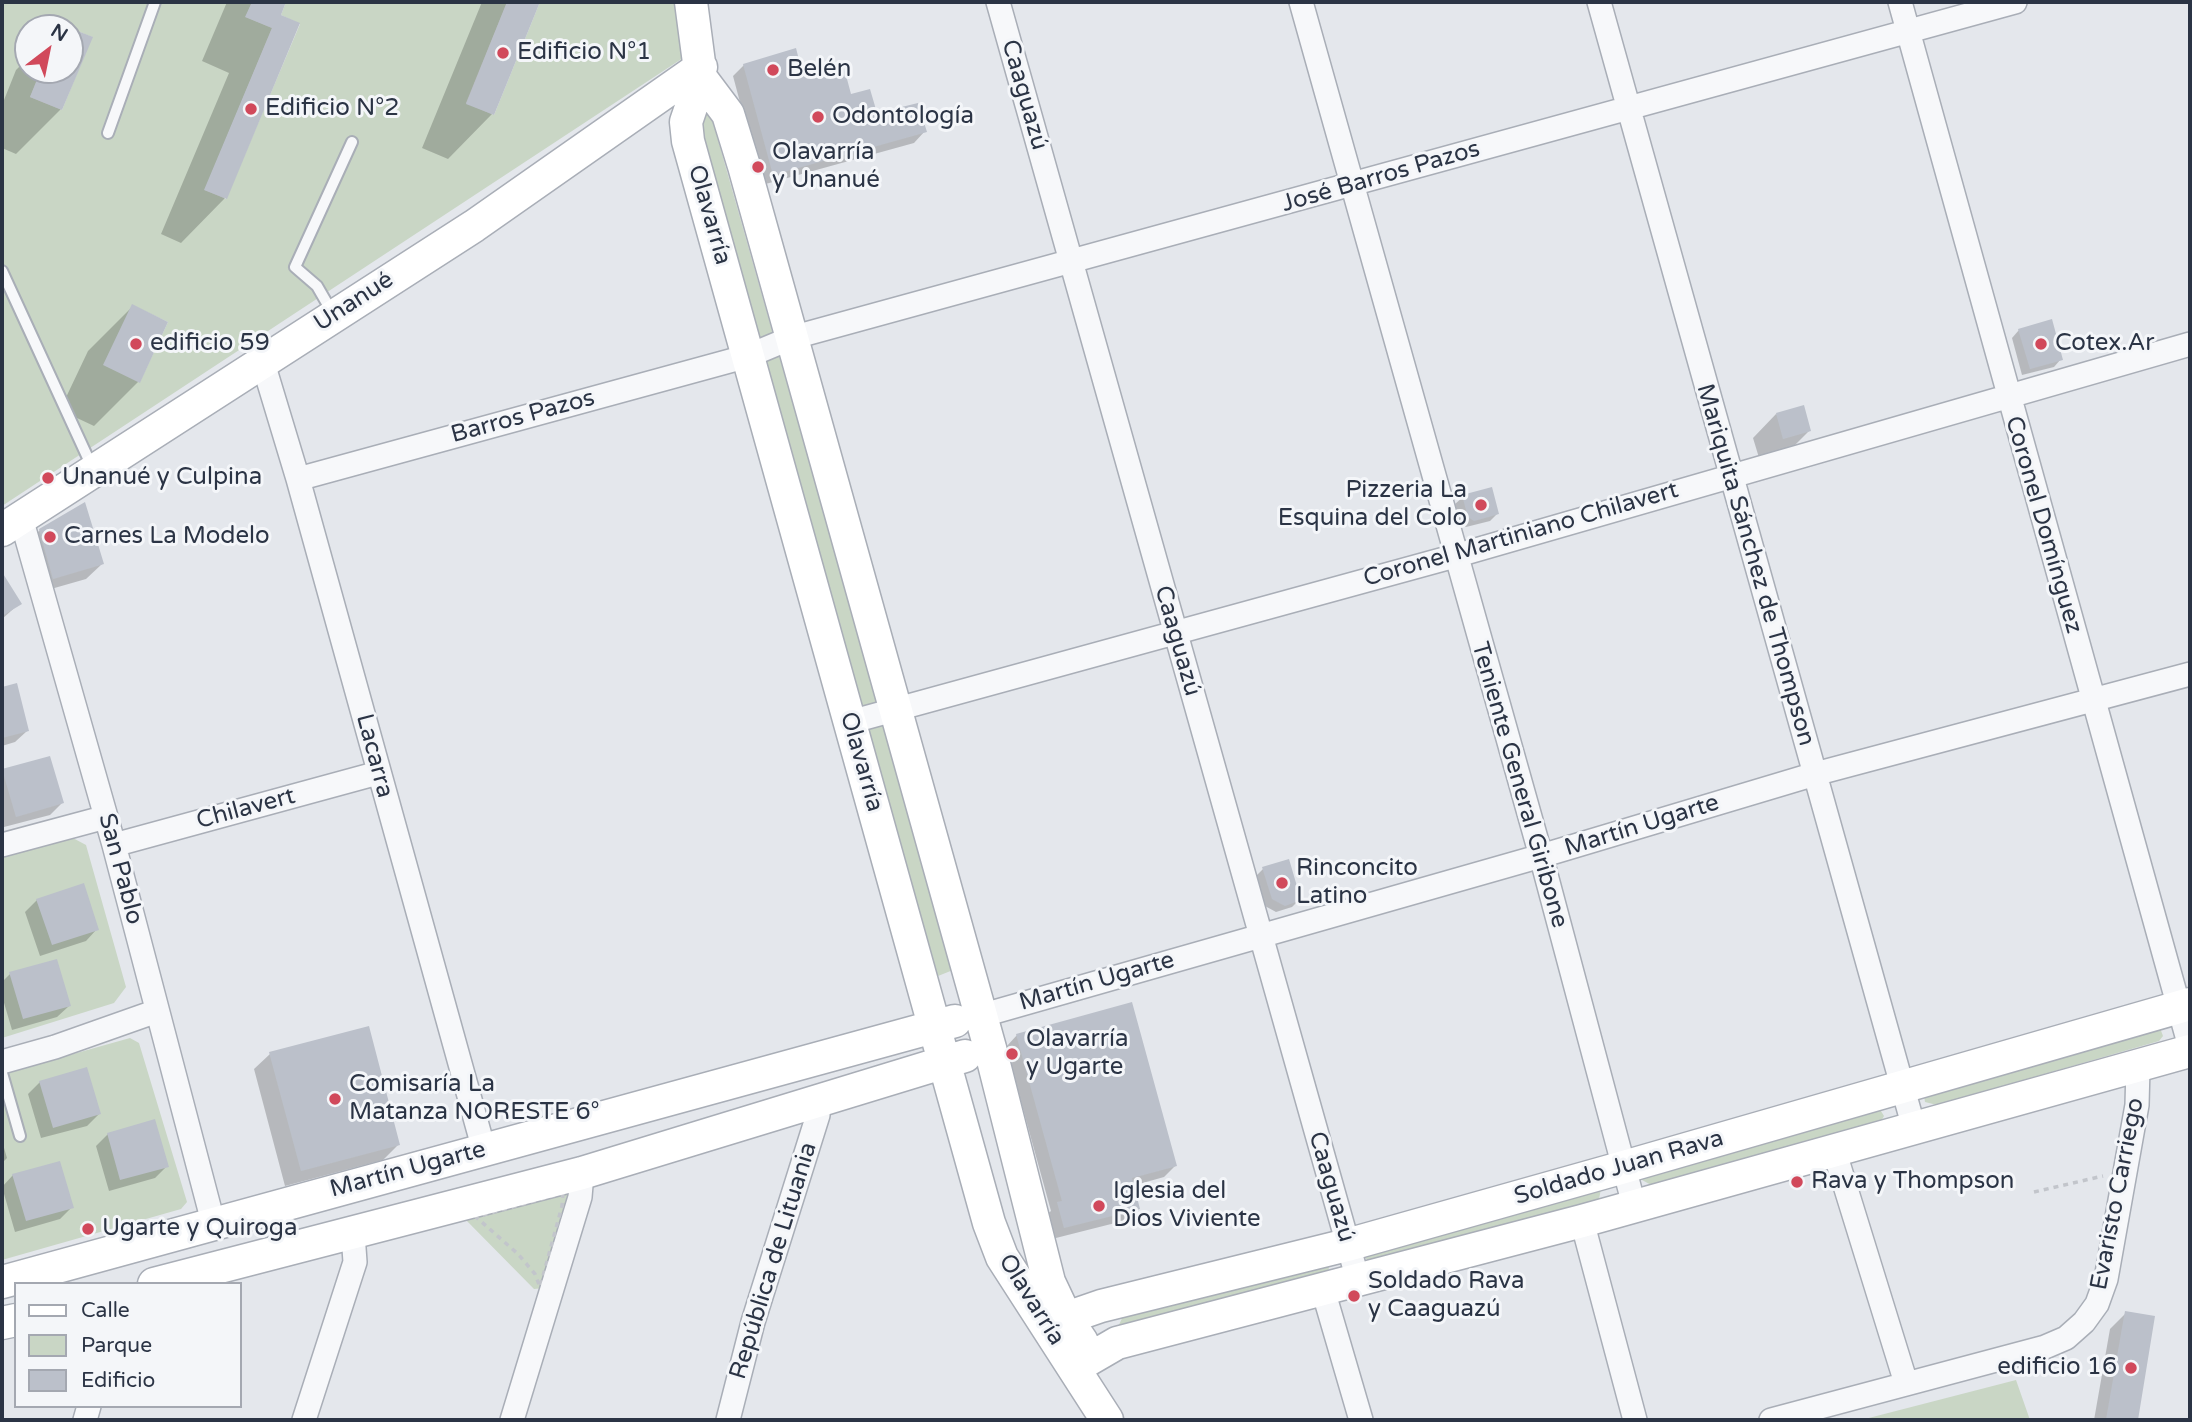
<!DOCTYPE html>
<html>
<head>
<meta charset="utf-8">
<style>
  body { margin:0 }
  #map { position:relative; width:2192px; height:1422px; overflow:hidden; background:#e4e7ec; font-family:"Varela Round",sans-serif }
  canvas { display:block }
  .frame { position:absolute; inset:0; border:4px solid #2b3445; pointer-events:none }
  .legend { position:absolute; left:14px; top:1282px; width:228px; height:126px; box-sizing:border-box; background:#f4f6f9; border:2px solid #a4a8b1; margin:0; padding:9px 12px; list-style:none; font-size:21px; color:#2b3445 }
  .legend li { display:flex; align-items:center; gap:14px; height:35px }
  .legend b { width:35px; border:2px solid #a4a8b1 }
  .north { position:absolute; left:14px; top:14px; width:70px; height:70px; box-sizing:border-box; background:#f4f6f9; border:2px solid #a4a8b1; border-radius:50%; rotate:32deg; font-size:19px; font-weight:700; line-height:28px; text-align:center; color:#2b3445 }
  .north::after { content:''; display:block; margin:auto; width:24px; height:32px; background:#d1495b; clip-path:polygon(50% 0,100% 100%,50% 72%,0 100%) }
</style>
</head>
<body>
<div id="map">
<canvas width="2192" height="1422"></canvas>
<div class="frame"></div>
<ul class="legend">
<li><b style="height:9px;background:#fff"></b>Calle</li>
<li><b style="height:19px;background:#c9d6c5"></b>Parque</li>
<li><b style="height:19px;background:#bbc0ca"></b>Edificio</li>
</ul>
<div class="north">N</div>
</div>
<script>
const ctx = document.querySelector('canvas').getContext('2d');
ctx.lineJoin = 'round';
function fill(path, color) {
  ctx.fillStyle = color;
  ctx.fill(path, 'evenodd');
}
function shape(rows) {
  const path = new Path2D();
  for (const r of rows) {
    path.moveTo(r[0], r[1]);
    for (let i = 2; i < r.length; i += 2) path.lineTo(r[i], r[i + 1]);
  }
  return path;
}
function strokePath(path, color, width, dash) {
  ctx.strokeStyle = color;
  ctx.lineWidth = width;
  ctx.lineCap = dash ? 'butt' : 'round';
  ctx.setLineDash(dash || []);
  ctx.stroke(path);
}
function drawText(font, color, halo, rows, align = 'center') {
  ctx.font = font + ' "Varela Round",sans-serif';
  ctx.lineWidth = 6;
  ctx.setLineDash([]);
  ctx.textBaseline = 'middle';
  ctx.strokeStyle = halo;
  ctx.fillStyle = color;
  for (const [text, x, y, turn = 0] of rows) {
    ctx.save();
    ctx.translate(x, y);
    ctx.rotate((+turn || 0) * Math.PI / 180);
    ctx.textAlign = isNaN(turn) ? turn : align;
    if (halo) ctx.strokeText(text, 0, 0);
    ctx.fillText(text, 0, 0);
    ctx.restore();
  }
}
fill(shape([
  [2,2,252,2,246,17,272,28,205,190,226,199,300,24,281,15,286,2,507,2,466,103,494,115,540,2,681,2,683,58,2,506],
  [60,24,92,37,62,110,30,97,41,70,28,70,28,28,58,28],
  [132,305,168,322,140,382],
  [709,108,953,970,933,978,696,120],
  [71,837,86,845,126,987,114,1003,2,1038,2,856],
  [2160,1028,2163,1036,2159,1041,1937,1105,1925,1102,1924,1095],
  [130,1038,139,1043,187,1202,181,1209,2,1260,2,1074],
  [1879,1108,1884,1116,1880,1123,1653,1186,1642,1180,1643,1174],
  [1601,1189,1599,1199,1374,1264,1365,1258,1366,1253],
  [568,1192,544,1288,534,1289,464,1218],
  [1323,1264,1329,1267,1328,1273,1118,1327,1123,1316],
  [2016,1380,2030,1420,1861,1420]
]), '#c9d6c5');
fill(shape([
  [227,2,284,2,225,198,181,243,161,234,229,73,202,61],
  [482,2,538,2,492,114,448,159,422,148],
  [70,30,91,38,61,109,16,154,2,148,2,105,16,70,28,58,28,70,70,70],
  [744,65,802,78,850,97,876,116,925,131,914,143,762,185,733,76],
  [132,307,138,382,94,426,60,410,88,351],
  [2019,330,2061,359,2054,367,2022,375,2012,338],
  [1776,414,1809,431,1786,454,1760,461,1753,438],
  [1463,497,1497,514,1490,521,1466,527,1461,524,1455,504],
  [40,530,102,564,86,579,37,593,24,546],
  [2,575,20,603,2,619],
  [16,685,27,731,15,742,2,746,2,689],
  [3,771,62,803,50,815,4,827],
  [1263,869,1299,900,1292,907,1276,912,1265,906,1256,876],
  [37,900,97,929,86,941,40,956,25,912],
  [10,974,69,1006,57,1017,12,1030,2,996,2,982],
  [1017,1035,1175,1166,1164,1177,1132,1186,1138,1209,1127,1220,1052,1239,1046,1215,1051,1211,1006,1047],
  [270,1054,398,1145,383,1160,285,1186,254,1069],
  [40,1082,99,1114,87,1126,41,1138,28,1094],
  [108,1134,167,1166,155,1178,109,1191,96,1146],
  [2,1141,7,1158,2,1163],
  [13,1175,72,1207,60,1219,15,1232,2,1187],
  [2126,1313,2153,1318,2136,1420,2094,1420,2110,1329]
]), '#0003');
fill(shape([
  [252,2,286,2,281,15,300,23,227,199,204,190,272,28,245,17],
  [507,2,540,2,494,115,466,104],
  [70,28,93,37,62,110,30,97,41,70,70,70],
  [796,48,803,76,843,64,851,94,870,89,877,113,918,103,927,132,773,175,743,64],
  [132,304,168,322,140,383,103,365],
  [2052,319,2063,360,2030,369,2018,329],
  [1804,405,1811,431,1783,439,1776,413],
  [1492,487,1499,514,1474,521,1468,517,1462,495],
  [85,502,104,564,53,579,39,529],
  [2,572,22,604,2,616],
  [17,683,29,731,2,738,2,687],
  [50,756,64,803,16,817,2,769],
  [1289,859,1301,900,1285,906,1272,899,1262,867],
  [84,883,99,930,52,945,36,899],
  [57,959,71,1006,23,1019,9,972],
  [1132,1002,1177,1166,1132,1178,1140,1209,1064,1228,1057,1202,1062,1201,1016,1034],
  [369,1026,400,1145,301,1171,269,1052],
  [87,1067,101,1114,53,1128,39,1081],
  [155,1119,169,1167,120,1180,107,1133],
  [60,1161,74,1208,26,1221,12,1174],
  [2125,1311,2155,1316,2138,1420,2106,1420]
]), '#bbc0ca');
const lane = shape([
  [108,133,155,2],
  [2,271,93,469],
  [332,312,317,286,295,267,352,142],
  [2,1073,20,1136]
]);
const street = shape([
  [998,2,1358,1280],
  [1301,2,1541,856,1634,1205],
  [1599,2,1914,1128],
  [1900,2,2190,1047],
  [263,363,298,479,484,1150],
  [298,479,748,356,791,338,2015,2],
  [21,518,114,845,213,1222],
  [850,722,1455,556,2190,344],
  [2,845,106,817],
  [114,845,378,773],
  [980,1016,1541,856,1815,774,2190,674],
  [2,1062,55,1047,157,1011],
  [1834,1150,1906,1383],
  [1582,1221,1635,1420],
  [1323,1290,1361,1420],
  [85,1420,89,1406],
  [304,1420,355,1262,353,1234],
  [512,1420,580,1197,582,1173],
  [728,1420,753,1322,818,1115,819,1101],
  [1771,1420,2045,1347,2066,1338,2084,1322,2097,1304,2106,1279,2137,1105,2138,1067]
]);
const secondary = shape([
  [691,2,701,78,686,122,688,141,989,1223,1002,1257,1107,1420],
  [701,78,728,114,744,166,990,1048,1049,1282,1066,1318,1082,1342],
  [2,530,474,226,701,67],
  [2,1282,955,1021],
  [154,1284,582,1173,965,1056],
  [2,1323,16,1320],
  [1046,1325,1101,1306,1347,1245,1624,1167,2190,1004],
  [1074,1368,1117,1343,1582,1221,2190,1051]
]);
strokePath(lane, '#a9aeb7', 14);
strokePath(street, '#a9aeb7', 26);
strokePath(secondary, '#a9aeb7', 35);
strokePath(shape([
  [2034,1192,2103,1176],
  [563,1193,562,1206,540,1287,535,1274,518,1254,476,1217,563,1193]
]), '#c2c5cb', 3.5, [5, 5]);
strokePath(lane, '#f7f8fa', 10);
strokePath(street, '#f7f8fa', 23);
strokePath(secondary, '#fff', 32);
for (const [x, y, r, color] of [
  [503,53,7,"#d1495b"],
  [773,70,7,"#d1495b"],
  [251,109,7,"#d1495b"],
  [818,117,7,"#d1495b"],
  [758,167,7,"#d1495b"],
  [136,344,7,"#d1495b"],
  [2041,344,7,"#d1495b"],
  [48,478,7,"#d1495b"],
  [1481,505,7,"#d1495b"],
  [50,537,7,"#d1495b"],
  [1282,883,7,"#d1495b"],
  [1012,1054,7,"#d1495b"],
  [335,1099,7,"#d1495b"],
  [1797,1182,7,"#d1495b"],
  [1099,1206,7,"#d1495b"],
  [88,1229,7,"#d1495b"],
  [1354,1296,7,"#d1495b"],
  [2131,1368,7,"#d1495b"]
]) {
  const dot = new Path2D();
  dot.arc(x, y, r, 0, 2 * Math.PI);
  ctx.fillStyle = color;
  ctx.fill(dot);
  strokePath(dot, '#f4f6f9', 2.5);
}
drawText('24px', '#2b3445', '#f4f6f9', [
  ["Edificio N°1",517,53],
  ["Belén",787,70],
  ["Edificio N°2",265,109],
  ["Odontología",832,117],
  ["Olavarría",772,153],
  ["y Unanué",772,181],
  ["edificio 59",150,344],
  ["Cotex.Ar",2055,344],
  ["Unanué y Culpina",62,478],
  ["Pizzeria La",1467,491,"right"],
  ["Esquina del Colo",1467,519,"right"],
  ["Carnes La Modelo",64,537],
  ["Rinconcito",1296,869],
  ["Latino",1296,897],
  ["Olavarría",1026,1040],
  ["y Ugarte",1026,1068],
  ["Comisaría La",349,1085],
  ["Matanza NORESTE 6°",349,1113],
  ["Rava y Thompson",1811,1182],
  ["Iglesia del",1113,1192],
  ["Dios Viviente",1113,1220],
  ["Ugarte y Quiroga",102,1229],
  ["Soldado Rava",1368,1282],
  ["y Caaguazú",1368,1310],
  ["edificio 16",2117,1368,"right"]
], 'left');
drawText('24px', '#2b3445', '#f4f6f9', [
  ["Caaguazú",1024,95,74],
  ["José Barros Pazos",1381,177,-16],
  ["Olavarría",709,215,74],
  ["Unanué",354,302,-33],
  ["Barros Pazos",523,417,-15],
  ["Coronel Domínguez",2043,525,74],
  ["Coronel Martiniano Chilavert",1521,535,-16],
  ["Mariquita Sánchez de Thompson",1755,565,74],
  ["Caaguazú",1177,641,74],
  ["Lacarra",374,756,75],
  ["Olavarría",861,762,74],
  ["Teniente General Giribone",1519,785,74],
  ["Chilavert",246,809,-15],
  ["Martín Ugarte",1642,826,-17],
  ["San Pablo",120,869,75],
  ["Martín Ugarte",1097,982,-16],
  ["Soldado Juan Rava",1619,1168,-16],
  ["Martín Ugarte",408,1170,-15],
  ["Caaguazú",1331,1187,74],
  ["Evaristo Carriego",2118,1194,-79],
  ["República de Lituania",774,1261,-73],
  ["Olavarría",1031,1300,58]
]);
</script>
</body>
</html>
